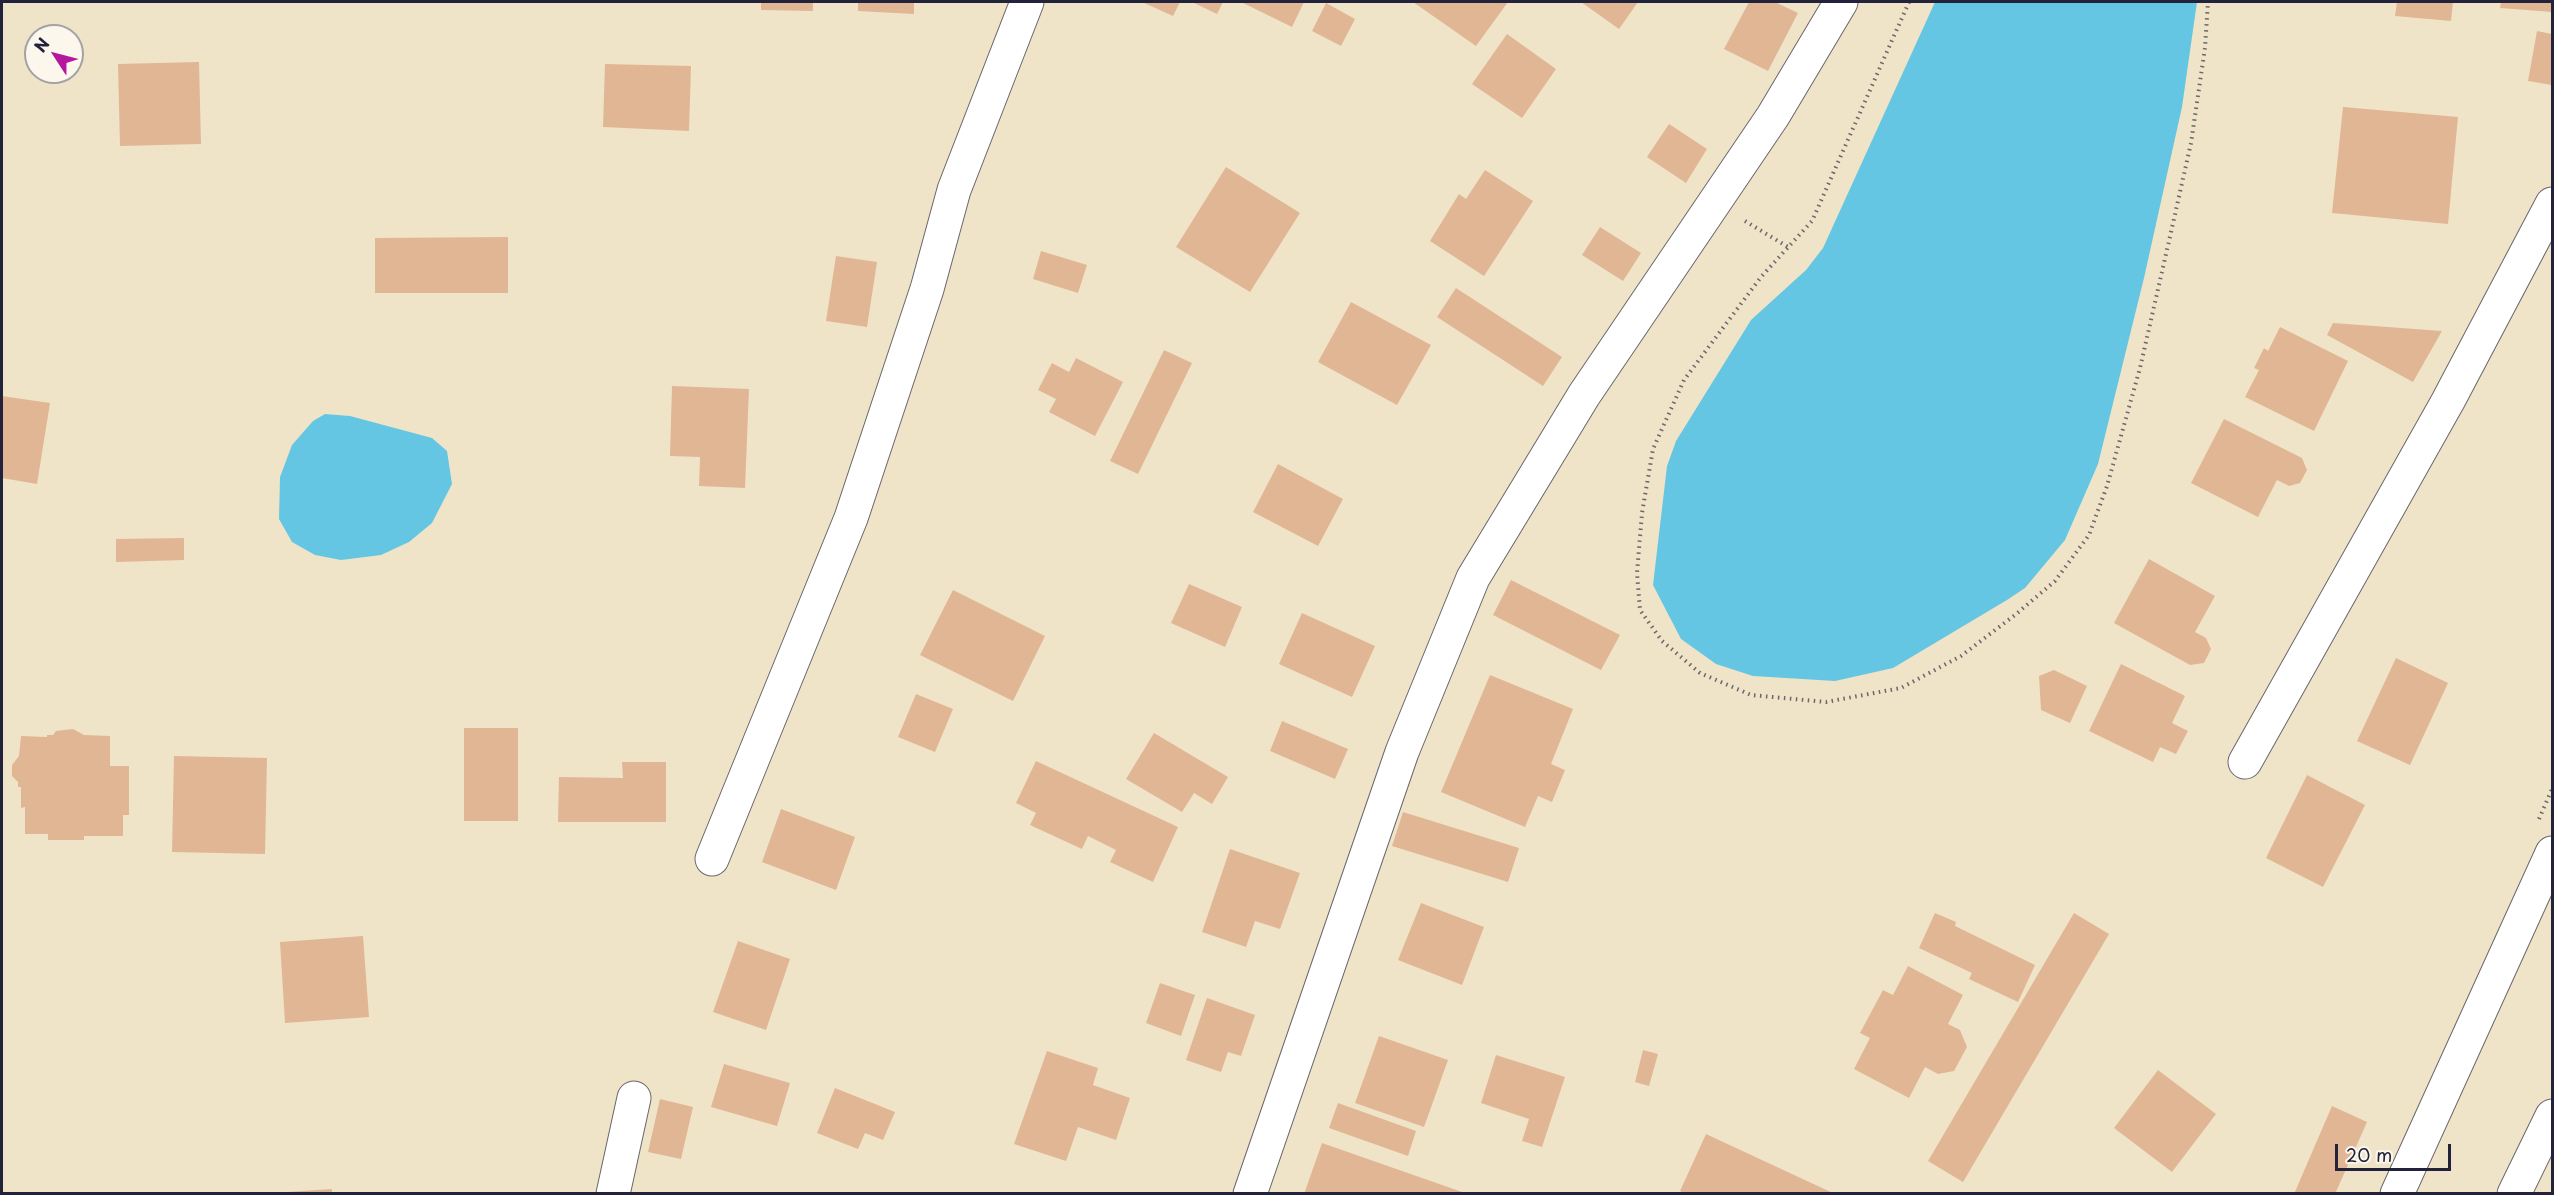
<!DOCTYPE html>
<html>
<head>
<meta charset="utf-8">
<style>
  body { margin:0 }
  #map { position:relative; width:2554px; height:1195px; overflow:hidden; background:#f0e4c8; font-family:"Playpen Sans",sans-serif }
  canvas { display:block }
  .frame { position:absolute; inset:0; border:3px solid #22223b; pointer-events:none }
  .north { position:absolute; left:24px; top:24px; width:60px; height:60px; box-sizing:border-box; background:#fbf7ec; border:2px solid #a4a2a5; border-radius:50%; rotate:306deg; font-size:16px; font-weight:700; line-height:24px; text-align:center; color:#22223b }
  .north::after { content:''; display:block; margin:auto; width:21px; height:27px; background:#b5179e; clip-path:polygon(50% 0,100% 100%,50% 72%,0 100%) }
  .scale { position:absolute; left:2335px; top:1144px; width:116px; height:27px; box-sizing:border-box; border:3px solid #22223b; border-top:0; padding-left:8px; font-size:18px; line-height:21px; white-space:nowrap; color:#22223b; -webkit-text-stroke:4px #fbf7ec; paint-order:stroke }
</style>
</head>
<body>
<div id="map">
<canvas width="2554" height="1195"></canvas>
<div class="frame"></div>
<div class="north">N</div>
<div class="scale">20 m</div>
</div>
<script>
const ctx = document.querySelector('canvas').getContext('2d');
ctx.lineJoin = 'round';
function fill(path, color) {
  ctx.fillStyle = color;
  ctx.fill(path, 'evenodd');
}
function shape(rows) {
  const path = new Path2D();
  for (const r of rows) {
    path.moveTo(r[0], r[1]);
    for (let i = 2; i < r.length; i += 2) path.lineTo(r[i], r[i + 1]);
  }
  return path;
}
function strokePath(path, color, width, dash) {
  ctx.strokeStyle = color;
  ctx.lineWidth = width;
  ctx.lineCap = dash ? 'butt' : 'round';
  ctx.setLineDash(dash || []);
  ctx.stroke(path);
}
fill(shape([
  [1935,2,2197,2,2182,107,2144,278,2098,464,2065,540,2025,588,2007,600,1893,668,1835,681,1753,676,1716,664,1681,639,1653,585,1667,466,1676,441,1751,320,1806,270,1823,248],
  [325,414,350,416,432,438,447,451,452,484,432,523,409,542,381,555,341,560,315,555,292,542,279,519,280,477,292,445,313,421]
]), '#65c6e3');
fill(shape([
  [761,2,813,2,813,11,761,10],
  [858,2,914,2,914,14,858,11],
  [1142,2,1180,2,1173,16],
  [1192,2,1223,2,1217,14],
  [1241,2,1304,2,1292,27],
  [1413,2,1508,2,1476,46],
  [1581,2,1638,2,1619,29],
  [1749,2,1775,2,1798,13,1768,71,1724,49],
  [2397,2,2453,2,2451,21,2395,16],
  [2501,2,2552,2,2552,12,2500,8],
  [1326,3,1355,19,1341,46,1312,31],
  [2537,31,2552,34,2552,85,2528,81],
  [1507,34,1556,69,1522,118,1472,84],
  [199,62,201,144,120,146,118,64],
  [605,64,691,66,689,131,603,127],
  [2343,107,2458,117,2448,224,2332,213],
  [1669,124,1707,149,1686,183,1647,157],
  [1226,167,1300,213,1250,292,1176,247],
  [1485,170,1533,201,1484,276,1430,241,1459,194,1466,199],
  [1600,227,1641,253,1623,281,1582,255],
  [508,237,508,293,375,293,375,238],
  [1041,251,1087,265,1078,293,1033,279],
  [836,256,877,262,867,327,826,321],
  [1456,288,1562,357,1543,386,1437,317],
  [1351,302,1431,345,1397,405,1318,362],
  [2333,323,2442,331,2413,382,2327,335],
  [2280,327,2348,361,2314,431,2245,397,2259,370,2254,368,2264,348,2268,351],
  [1164,350,1192,363,1138,474,1110,461],
  [1076,358,1123,382,1095,436,1049,412,1056,399,1038,390,1052,363,1069,372],
  [672,386,749,389,745,488,699,486,700,457,670,456],
  [2,396,50,403,37,484,2,478],
  [2224,419,2302,458,2307,470,2300,483,2289,486,2277,480,2258,517,2191,483],
  [1278,464,1343,499,1318,546,1253,512],
  [184,538,184,560,116,562,116,539],
  [2149,559,2215,596,2195,632,2206,638,2211,649,2204,663,2190,665,2114,623],
  [1511,580,1620,635,1601,670,1493,615],
  [1189,584,1242,607,1225,647,1171,623],
  [953,590,1045,636,1013,701,920,655],
  [1302,613,1375,646,1352,697,1279,664],
  [2396,658,2448,683,2410,765,2357,741],
  [2121,664,2185,696,2172,723,2188,731,2176,754,2160,747,2153,762,2089,731],
  [2054,670,2087,686,2070,723,2041,710,2039,676],
  [1490,675,1573,709,1551,764,1565,770,1552,802,1538,796,1525,827,1441,792],
  [916,694,953,709,935,752,898,737],
  [1282,721,1348,749,1335,779,1270,751],
  [464,728,518,728,518,821,464,821],
  [73,729,84,735,110,736,110,766,129,766,129,815,123,815,123,836,84,836,84,840,48,840,48,834,25,834,25,807,21,808,21,787,18,787,18,782,12,776,12,765,19,756,21,736,47,737,47,735,53,735,56,731],
  [1154,733,1228,777,1212,804,1194,793,1182,812,1126,779],
  [174,756,267,758,265,854,172,852],
  [1036,761,1178,827,1153,882,1110,862,1116,850,1088,836,1082,849,1030,825,1036,813,1016,803],
  [622,762,666,762,666,822,558,822,559,777,623,778],
  [2307,775,2365,805,2323,887,2266,858],
  [781,809,855,837,836,890,762,862],
  [1403,812,1519,848,1508,882,1392,846],
  [1230,849,1300,873,1280,929,1255,921,1246,947,1202,932],
  [1421,903,1484,927,1462,985,1398,960],
  [1935,913,1956,922,1955,926,2035,965,2018,1002,1969,979,1972,973,1919,948],
  [2074,913,2109,934,1963,1182,1928,1161],
  [363,936,369,1017,285,1023,280,942],
  [738,941,790,959,766,1030,713,1012],
  [1908,966,1963,995,1948,1024,1960,1030,1967,1047,1954,1071,1938,1074,1925,1067,1909,1098,1854,1069,1870,1038,1860,1033,1883,990,1893,995],
  [1160,983,1195,995,1181,1036,1146,1023],
  [1207,998,1255,1015,1241,1056,1228,1052,1221,1072,1186,1060],
  [1379,1036,1448,1060,1424,1127,1355,1103],
  [1643,1050,1658,1054,1649,1086,1635,1082],
  [1047,1051,1098,1068,1093,1085,1130,1098,1116,1140,1078,1127,1066,1161,1014,1144],
  [1496,1055,1565,1077,1542,1147,1522,1141,1529,1119,1481,1103],
  [724,1064,790,1083,777,1126,711,1107],
  [2158,1070,2216,1114,2172,1172,2114,1128],
  [835,1088,895,1112,883,1140,865,1133,858,1149,817,1133],
  [660,1099,693,1107,681,1159,648,1152],
  [1338,1103,1416,1131,1408,1156,1329,1128],
  [2332,1106,2367,1122,2335,1194,2294,1194],
  [1706,1134,1835,1194,1685,1194,1680,1191],
  [1322,1143,1465,1193,1465,1194,1304,1194],
  [332,1189,332,1194,287,1194,287,1192]
]), '#e1b695');
const minor = shape([
  [2245,762,2448,401,2552,204],
  [712,859,851,518,927,289,954,190,1027,2],
  [613,1194,634,1098],
  [1250,1194,1402,752,1473,578,1584,395,1773,116,1841,2],
  [2397,1194,2552,853],
  [2514,1194,2552,1116]
]);
strokePath(minor, '#6a666c', 35);
strokePath(shape([
  [1909,2,1812,221,1761,277,1684,380,1653,449,1642,513,1637,573,1640,610,1662,641,1700,673,1751,695,1826,702,1901,688,1961,656,2015,615,2055,581,2089,535,2107,486,2140,368,2169,241,2191,143,2205,48,2208,2],
  [1745,221,1788,247],
  [2539,819,2552,789]
]), '#6a666c', 4, [1.5, 4.5]);
strokePath(minor, '#fff', 33);
</script>
</body>
</html>
